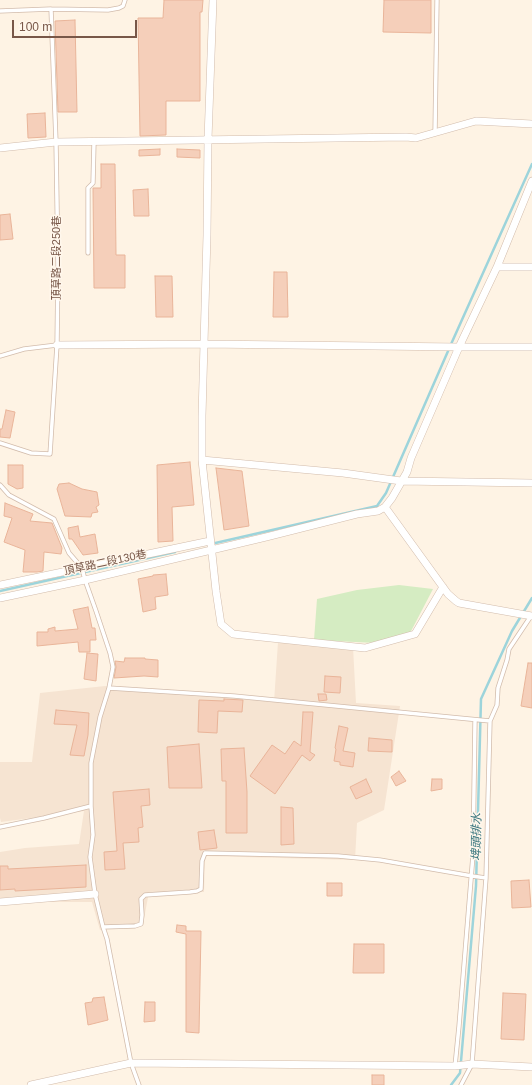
<!DOCTYPE html>
<html>
<head>
<meta charset="utf-8">
<style>
  body { margin:0 }
  #map { position:relative; width:532px; height:1085px; overflow:hidden; background:#fef3e4; font-family:Arial,sans-serif }
  canvas { display:block }
  .scale { position:absolute; left:12px; top:20px; width:125px; height:18px; box-sizing:border-box; border:2px solid #785748; border-top:0; padding-left:5px; font-size:12px; line-height:14px; white-space:nowrap; color:#785748; -webkit-text-stroke:3px #fff7ec; paint-order:stroke }
</style>
</head>
<body>
<div id="map">
<canvas width="532" height="1085"></canvas>
<div class="scale">100 m</div>
</div>
<script>
const ctx = document.querySelector('canvas').getContext('2d');
ctx.lineJoin = 'round';
function fill(path, color) {
  ctx.fillStyle = color;
  ctx.fill(path, 'evenodd');
}
function shape(rows) {
  const path = new Path2D();
  for (const r of rows) {
    path.moveTo(r[0], r[1]);
    for (let i = 2; i < r.length; i += 2) path.lineTo(r[i], r[i + 1]);
  }
  return path;
}
function strokePath(path, color, width, dash) {
  ctx.strokeStyle = color;
  ctx.lineWidth = width;
  ctx.lineCap = dash ? 'butt' : 'round';
  ctx.setLineDash(dash || []);
  ctx.stroke(path);
}
function drawText(font, color, halo, rows, align = 'center') {
  ctx.font = font + ' Arial,"Noto Sans TC",sans-serif';
  ctx.lineWidth = 3;
  ctx.setLineDash([]);
  ctx.textBaseline = 'middle';
  ctx.strokeStyle = halo;
  ctx.fillStyle = color;
  for (const [text, x, y, turn = 0] of rows) {
    ctx.save();
    ctx.translate(x, y);
    ctx.rotate((+turn || 0) * Math.PI / 180);
    ctx.textAlign = isNaN(turn) ? turn : align;
    if (halo) ctx.strokeText(text, 0, 0);
    ctx.fillText(text, 0, 0);
    ctx.restore();
  }
}
fill(shape([
  [278,642,353,647,356,703,400,706,384,810,357,823,355,860,205,856,204,892,149,892,143,924,100,930,92,902,0,902,0,852,25,848,79,844,84,811,1,822,0,818,0,762,32,762,40,693,105,686,274,702]
]), '#f6e4d2');
fill(shape([
  [399,585,433,589,409,635,376,643,314,640,317,599,357,590]
]), '#d5ecc2');
strokePath(shape([
  [211,544,377,506,386,493,452,342,532,164],
  [0,591,175,552],
  [451,1085,460,1073,476,886,481,699,512,631,532,598]
]), '#9dd4db', 2.5);
const building = shape([
  [164,0,203,0,202,12,200,12,200,101,166,101,166,135,140,136,138,18,163,18,164,0],
  [384,0,431,0,431,33,383,32,384,0],
  [75,20,77,112,58,112,55,21,75,20],
  [45,113,46,137,28,138,27,114,45,113],
  [160,149,160,155,139,156,139,150,160,149],
  [177,149,200,150,200,158,177,157,177,149],
  [101,164,115,164,116,255,125,255,125,288,94,288,93,188,101,188,101,164],
  [148,189,149,216,134,216,133,190,148,189],
  [10,214,13,239,0,240,0,215,10,214],
  [274,272,287,272,288,317,273,317,274,272],
  [155,276,172,276,173,317,156,317,155,276],
  [6,410,15,412,10,438,0,437,0,429,2,429,6,410],
  [190,462,194,505,172,507,173,541,158,542,157,465,190,462],
  [8,465,23,465,23,488,17,489,8,484,8,465],
  [216,468,242,471,249,526,224,530,216,468],
  [69,483,82,489,97,492,99,505,96,507,98,512,92,513,91,517,65,516,57,489,59,484,69,483],
  [5,503,33,514,30,521,52,523,62,548,61,554,44,552,43,571,37,572,23,572,25,550,4,542,12,518,4,516,5,503],
  [78,526,80,537,95,534,98,553,83,555,72,539,69,539,68,528,78,526],
  [166,574,168,595,155,597,156,609,143,612,138,579,153,576,153,575,166,574],
  [88,607,92,628,95,628,96,640,90,640,90,652,79,652,78,642,37,646,37,632,48,632,48,629,55,627,55,631,78,629,73,610,88,607],
  [87,653,98,654,96,681,84,679,87,653],
  [125,658,145,658,145,659,158,660,158,677,144,676,114,678,116,667,115,661,124,662,125,658],
  [528,663,532,663,532,708,521,706,528,663],
  [325,676,341,677,340,693,324,692,325,676],
  [318,694,326,694,327,700,319,701,318,694],
  [224,699,243,700,242,712,218,711,217,733,198,732,199,700,224,701,224,699],
  [56,710,89,713,88,735,84,756,70,755,77,725,54,724,56,710],
  [303,712,313,712,310,752,315,755,310,761,302,755,275,794,250,776,272,745,285,754,294,741,301,746,303,712],
  [339,726,348,728,343,751,355,753,353,767,340,765,340,762,334,761,336,749,335,748,339,726],
  [369,738,392,740,392,752,368,751,369,738],
  [199,744,202,788,169,788,167,747,199,744],
  [244,748,247,792,247,833,226,833,226,781,222,781,221,749,244,748],
  [399,771,406,781,396,786,391,777,399,771],
  [366,779,372,792,356,799,350,787,366,779],
  [432,779,442,779,442,789,431,791,432,779],
  [149,789,150,805,141,806,143,827,138,828,139,842,123,843,125,869,105,870,104,852,117,851,113,792,149,789],
  [281,807,293,808,294,844,281,845,281,807],
  [214,830,217,848,200,850,198,832,214,830],
  [86,865,86,887,15,891,15,889,0,890,0,866,8,866,8,869,86,865],
  [529,880,531,907,512,908,511,881,529,880],
  [327,883,342,883,342,896,327,896,327,883],
  [177,925,186,926,186,931,201,931,199,1033,186,1032,186,934,176,932,177,925],
  [354,944,384,944,384,973,353,973,354,944],
  [503,993,526,994,524,1040,501,1039,503,993],
  [104,997,108,1020,88,1025,85,1003,92,1002,93,998,104,997],
  [145,1002,155,1002,155,1021,144,1022,145,1002],
  [372,1075,384,1075,384,1085,372,1085,372,1075]
]);
fill(building, '#f5cfba');
strokePath(building, '#e9b499', 1);
const service = shape([
  [0,11,51,9,108,10,119,8,123,6,125,0],
  [435,133,437,0],
  [88,253,88,188,93,183,94,142],
  [0,356,24,349,57,345],
  [0,443,31,453,50,454,57,345,58,267,56,142,51,9],
  [0,485,9,495,54,519,69,553,82,568,85,580,96,611,110,653,113,667,109,688,100,717,91,763,91,806,93,835,90,857,95,894,103,927,107,939,131,1063,139,1085],
  [109,688,234,696,490,721],
  [0,827,44,818,91,806],
  [103,927,135,926,141,924,142,915,141,899,145,895,190,892,197,891,201,889,202,861,205,853,338,856,380,860,472,876,486,878],
  [455,1066,459,1026,473,855,475,720],
  [461,1085,472,1064,486,878,490,721,497,705,498,688,507,660,509,649,531,616]
]);
const minor = shape([
  [213,0,208,139,207,235,202,416,202,460,216,591,221,624,233,634,365,648,415,634,443,587],
  [0,148,56,142,406,137,416,138,476,121,532,124],
  [497,267,532,267],
  [57,345,204,344,459,347,532,347],
  [202,460,343,473,401,481,532,483],
  [385,507,448,594,456,601,459,603,532,616],
  [0,585,210,541],
  [0,598,85,580,266,537,357,514,378,511,385,507,392,498,407,472,411,458,459,347,497,267,532,181],
  [0,902,95,894],
  [31,1085,131,1063,455,1066,472,1064,532,1067]
]);
strokePath(service, '#d2bcac', 5);
strokePath(minor, '#d2bcac', 8);
strokePath(service, '#fff', 3.5);
strokePath(minor, '#fff', 7);
drawText('11px', '#785748', '#fff7ec', [
  ["頂草路二段250巷",57,258,-90],
  ["頂草路二段130巷",105,563,-12]
]);
drawText('italic 12px', '#3a767e', '#fff7ec', [
  ["埤頭排水",477,837,-89]
]);
</script>
</body>
</html>
